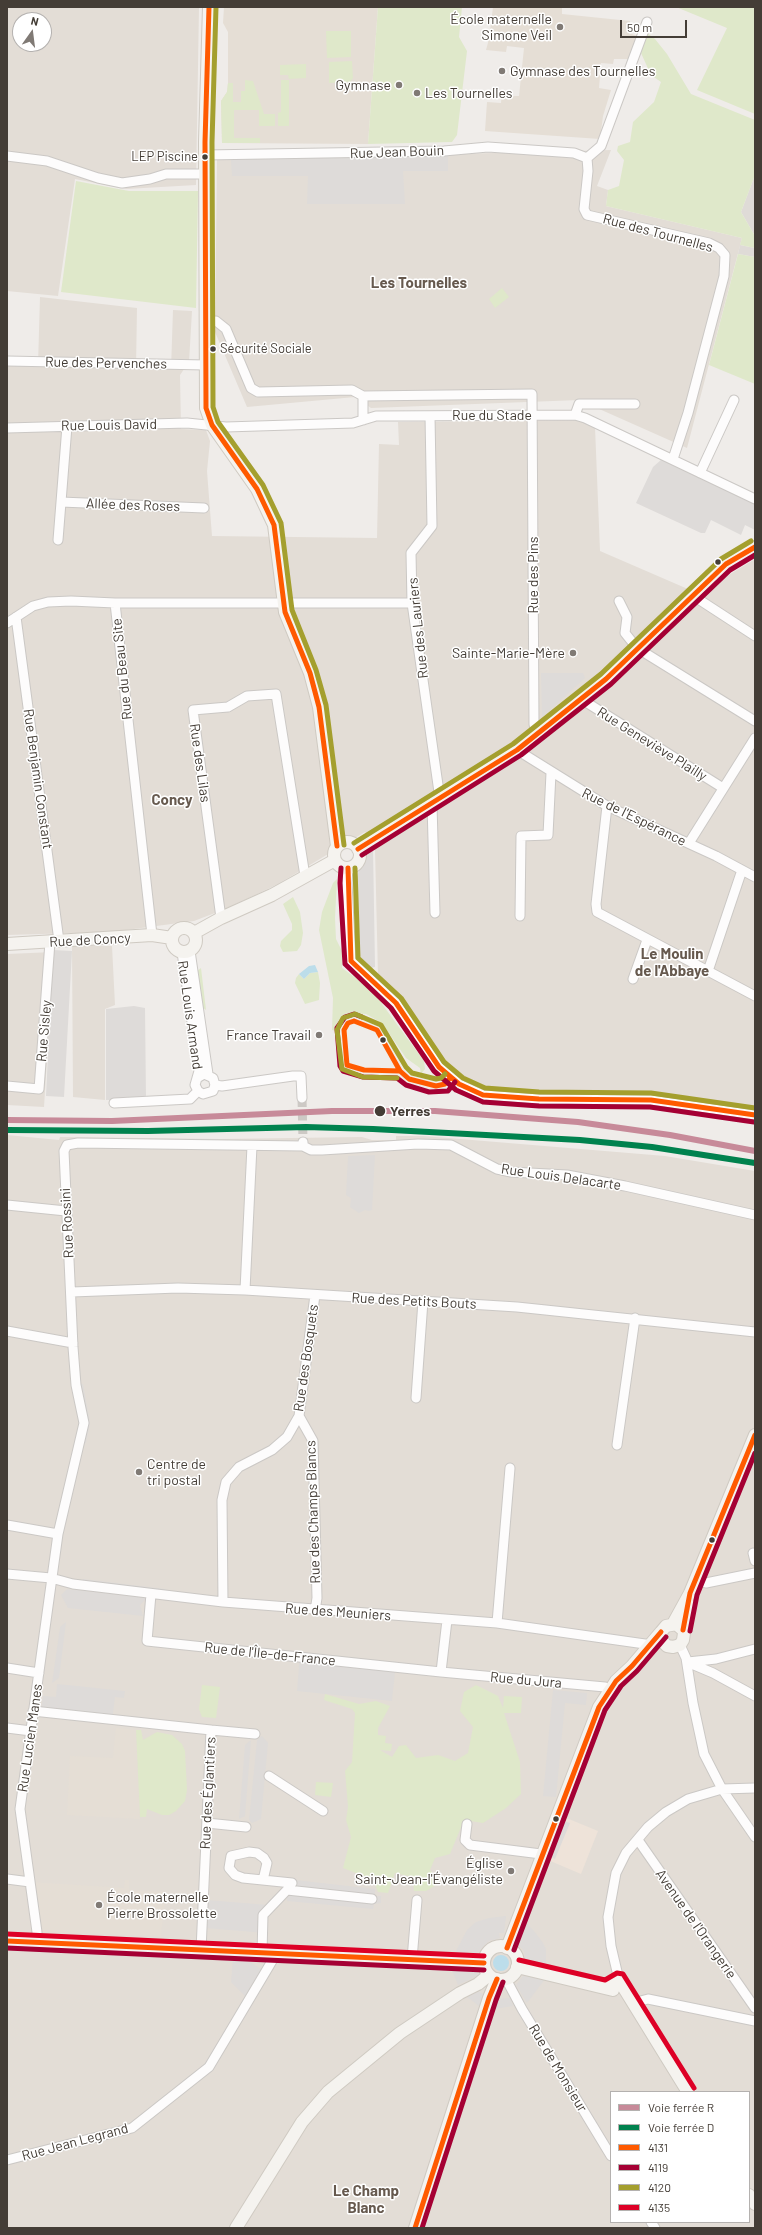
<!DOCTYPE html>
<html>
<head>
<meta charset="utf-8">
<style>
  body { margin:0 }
  #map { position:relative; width:762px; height:2235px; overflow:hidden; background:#efece9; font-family:Barlow,sans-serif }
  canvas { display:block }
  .frame { position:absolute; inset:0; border:8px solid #443d36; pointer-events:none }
  .legend { position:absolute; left:610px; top:2091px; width:140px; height:132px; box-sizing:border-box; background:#fff; border:1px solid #b4b1af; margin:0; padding:5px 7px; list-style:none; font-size:12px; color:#443d36 }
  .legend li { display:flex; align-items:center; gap:8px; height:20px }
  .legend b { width:20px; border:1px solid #b4b1af }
  .north { position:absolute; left:12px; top:12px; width:40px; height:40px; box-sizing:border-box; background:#fff; border:1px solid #b4b1af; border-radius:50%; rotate:14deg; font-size:11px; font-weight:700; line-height:16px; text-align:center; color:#443d36 }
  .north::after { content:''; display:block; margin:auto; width:14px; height:18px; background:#807a75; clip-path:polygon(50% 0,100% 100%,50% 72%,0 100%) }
  .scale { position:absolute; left:620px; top:20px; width:67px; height:18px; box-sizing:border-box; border:2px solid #443d36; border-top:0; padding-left:5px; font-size:12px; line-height:14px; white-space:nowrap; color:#443d36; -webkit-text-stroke:3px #fff; paint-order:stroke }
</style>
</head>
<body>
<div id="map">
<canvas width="762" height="2235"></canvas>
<div class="frame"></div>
<ul class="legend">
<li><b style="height:5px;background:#c78a99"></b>Voie ferrée R</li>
<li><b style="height:5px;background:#00824e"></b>Voie ferrée D</li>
<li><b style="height:5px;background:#ff5a00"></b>4131</li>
<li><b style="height:5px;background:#a50034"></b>4119</li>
<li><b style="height:5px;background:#a49f2e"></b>4120</li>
<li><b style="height:5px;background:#dd0026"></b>4135</li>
</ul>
<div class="north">N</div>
<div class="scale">50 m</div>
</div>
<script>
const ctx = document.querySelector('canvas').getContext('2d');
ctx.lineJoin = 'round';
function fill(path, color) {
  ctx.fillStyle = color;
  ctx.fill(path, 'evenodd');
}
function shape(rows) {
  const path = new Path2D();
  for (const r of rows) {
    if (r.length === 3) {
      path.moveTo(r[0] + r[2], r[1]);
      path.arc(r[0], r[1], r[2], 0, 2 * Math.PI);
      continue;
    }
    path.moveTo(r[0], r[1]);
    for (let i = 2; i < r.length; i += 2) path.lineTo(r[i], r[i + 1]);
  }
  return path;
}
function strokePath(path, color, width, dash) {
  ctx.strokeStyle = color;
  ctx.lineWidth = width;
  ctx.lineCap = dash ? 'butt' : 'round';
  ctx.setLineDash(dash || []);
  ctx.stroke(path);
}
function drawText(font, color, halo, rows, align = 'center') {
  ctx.font = font + ' Barlow,sans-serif';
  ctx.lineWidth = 3;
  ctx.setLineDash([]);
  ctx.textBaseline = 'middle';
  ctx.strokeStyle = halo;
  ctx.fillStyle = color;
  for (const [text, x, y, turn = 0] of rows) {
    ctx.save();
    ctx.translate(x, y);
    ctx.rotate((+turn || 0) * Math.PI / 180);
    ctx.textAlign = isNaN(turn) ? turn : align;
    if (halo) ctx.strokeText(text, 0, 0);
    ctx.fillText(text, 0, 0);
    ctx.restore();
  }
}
fill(shape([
  [7,7,199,7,196,185,126,189,75,179,58,296,7,291],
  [20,20,44,20,44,44,20,44],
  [611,150,597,186,608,190,606,206,742,238,687,448,579,400,371,408,355,397,247,407,215,332,217,160],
  [40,297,137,308,136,368,171,369,173,310,192,311,189,362,180,375,181,429,206,430,210,441,207,471,212,536,377,538,379,444,399,445,398,422,580,420,595,427,600,551,704,596,727,576,755,559,755,1108,656,1095,511,1090,484,1087,465,1077,438,1054,406,1005,388,983,378,976,375,849,365,832,278,884,228,908,194,921,111,932,7,935,7,364,38,365],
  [72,946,112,946,115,1005,105,1009,105,1100,73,1097],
  [54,952,44,1107,7,1105,7,954],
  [7,1135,59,1140,60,1137,220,1139,362,1137,372,1140,396,1140,396,1136,424,1136,665,1156,755,1171,755,2228,7,2228],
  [611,2092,749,2092,749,2222,611,2222]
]), '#e3ddd6');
fill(shape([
  [564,1817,598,1831,581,1874,548,1860]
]), '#eee3d9');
fill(shape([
  [755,175,755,236,741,212],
  [740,245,755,248,755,257,738,254]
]), '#dfdbd7');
fill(shape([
  [224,7,378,7,368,144,222,143,221,101,227,92,228,83,228,32,223,23],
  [493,7,562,7,562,14,630,21,629,33,637,36,628,59,614,59,613,64,601,63,599,88,611,90,603,116,600,139,485,131,487,102,501,103,502,92,509,93,509,96,519,96,524,48,507,46,506,52,486,50,489,39],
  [116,1728,136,1730,140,1819,67,1815,70,1756,113,1758],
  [125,1880,129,1880,129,1890,166,1892,161,1936,37,1932,30,1882,124,1888]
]), '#e5ded5');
fill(shape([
  [378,7,462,7,459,37,467,51,457,135,452,142,368,144],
  [676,7,755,7,755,114,697,90,727,28],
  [326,31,351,31,351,57,327,58],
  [647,33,655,39,667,54,691,94,755,120,755,175,741,212,755,236,755,248,740,245,742,238,606,206,608,190,619,186,624,160,617,151,618,146,630,142,633,122,654,102,661,82,651,75,641,53],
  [352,61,353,78,350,82,329,83,329,62],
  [306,64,306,78,289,79,288,75,280,75,280,65],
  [245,80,253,81,264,114,275,114,275,126,259,126,259,110,234,110,234,138,260,138,260,143,222,143,221,101,227,92,228,83,233,83,233,102,241,102,241,91,245,91],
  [281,80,289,80,289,126,278,126,278,113,281,112],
  [76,181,129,191,198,191,196,308,61,292],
  [738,254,755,257,755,384,709,365],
  [502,288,509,297,495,308,489,299],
  [337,879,335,918,336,939,342,951,342,968,379,995,382,1004,424,1061,425,1069,421,1074,420,1068,406,1058,382,1023,366,1014,348,1013,341,1017,337,1031,332,1030,333,998,319,930,322,912,333,883],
  [293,897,300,912,303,933,301,945,297,951,283,952,280,946,281,941,292,930,292,924,283,904],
  [201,968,206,1010,202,1007,197,971],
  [318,972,320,983,319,1000,305,1004,295,983,296,978,299,974,304,979,310,973],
  [202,1685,220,1687,216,1718,202,1717,199,1709],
  [476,1685,498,1696,503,1708,504,1696,522,1697,521,1713,504,1713,520,1762,521,1794,506,1808,483,1823,464,1820,450,1854,435,1858,430,1870,440,1883,426,1891,414,1891,413,1877,395,1873,388,1893,378,1892,373,1880,343,1868,351,1837,346,1820,348,1807,345,1771,352,1762,355,1713,352,1709,324,1700,325,1694,359,1704,376,1701,390,1706,378,1728,378,1735,386,1736,385,1743,392,1744,391,1751,380,1750,392,1757,399,1746,406,1745,416,1758,438,1755,455,1761,468,1753,473,1727,460,1711,464,1692],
  [136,1730,141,1730,143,1740,157,1732,172,1735,182,1744,185,1751,187,1790,185,1801,176,1811,169,1815,162,1815,147,1809,146,1817,140,1817],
  [316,1782,333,1783,331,1797,315,1795]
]), '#dfe8ca');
fill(shape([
  [448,154,448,171,403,171,405,204,307,204,308,176,232,176,231,159],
  [662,459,755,502,755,530,745,525,741,535,711,520,705,533,701,533,636,503,653,467],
  [541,673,583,673,585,678,542,717],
  [373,848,375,967,371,968,360,957,357,878,360,865],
  [53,950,72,951,64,1097,46,1096],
  [134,1006,145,1008,146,1099,106,1100,106,1009],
  [375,1155,372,1210,369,1211,365,1210,359,1213,350,1207,351,1198,346,1195,348,1156],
  [83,1384,90,1423,86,1443,84,1443,80,1385],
  [83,1579,165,1589,165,1592,83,1582],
  [67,1589,147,1598,140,1605,143,1616,68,1608,61,1595],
  [66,1622,59,1678,52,1683,60,1627],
  [300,1654,396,1662,392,1701,297,1691],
  [57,1684,125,1691,124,1698,115,1697,112,1721,40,1716,43,1696,56,1697],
  [553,1690,587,1693,586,1705,565,1703,556,1797,543,1796],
  [262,1736,268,1743,261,1819,252,1823,249,1820,257,1740],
  [251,1740,245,1816,239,1819,245,1745],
  [563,1821,570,1823,555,1859,549,1856],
  [295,1880,375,1889,375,1896,381,1896,381,1903,374,1904,373,1909,287,1901,287,1890],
  [207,1900,268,1905,266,1933,205,1928],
  [506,1916,504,1933,499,1933,500,1938,489,1941,476,1954,469,1951,466,1955,455,1953,467,1930,476,1922,489,1918],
  [525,1922,534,1931,543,1943,546,1949,546,1966,525,1960,524,1951,518,1944,522,1939,520,1937],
  [233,1958,244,1958,261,1969,245,1996,231,1982],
  [452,1970,476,1970,479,1975,458,1985],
  [523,1976,545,1979,527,2003,516,1985],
  [473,1988,486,1996,479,2006,466,1996],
  [510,1998,513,2006,495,2009,495,1999]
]), '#dedbd9');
fill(shape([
  [315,965,318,972,310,973,304,979,299,974,309,966],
  [501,1963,8]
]), '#bcddea');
strokePath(shape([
  [302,1098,303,1140]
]), '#cdc9c5', 9, [9, 4.5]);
const street = shape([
  [647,22,601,146,587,158,588,171,584,209,587,215,709,243,719,248,725,255,724,276,688,413,673,459],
  [205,155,444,151,488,147,574,153,587,158],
  [7,156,47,161,98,178,122,183,150,179,166,174,205,174],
  [206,321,216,321,226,329,251,388,258,392,352,390,363,396],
  [7,361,206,365],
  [575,415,579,404,635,404],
  [430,416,432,526,411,553,412,603,440,799],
  [363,420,363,396,532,394,534,724,536,735],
  [7,428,187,423,226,427,353,423,376,416,575,415,585,418,755,499],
  [700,473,734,400],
  [61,502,204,508],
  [58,540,67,426],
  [692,595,755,636],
  [619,601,627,617,625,633,637,648,755,721],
  [115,603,152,935],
  [16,617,59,941],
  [7,623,33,606,48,602,71,601,115,603,412,603],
  [581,699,723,788],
  [517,750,607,806,716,856,755,877],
  [432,804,435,913],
  [607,806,596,904,597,912,755,996],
  [689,843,755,738],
  [348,868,347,883,351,961,396,1003,439,1067,459,1084,483,1095,539,1099,651,1100,755,1115],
  [520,916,521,836,548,835,551,773],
  [221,918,193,710,228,707,247,696,276,694,305,876],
  [190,951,208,1074],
  [182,952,199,1071,195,1085,198,1091,203,1094,213,1091,215,1085,213,1078,204,1074,199,1077],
  [708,971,742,870],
  [633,979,647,940],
  [215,1085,222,1086,293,1076,301,1076,302,1098],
  [7,1086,39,1089,50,942],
  [114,1103,190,1099,198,1091],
  [303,1142,303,1146,311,1150,322,1150,418,1144,451,1145,497,1169,511,1172,567,1175,625,1186,755,1215],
  [7,1205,66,1211],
  [245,1290,252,1146],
  [72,1292,178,1288,245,1290,517,1307,755,1332],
  [7,1331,73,1343],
  [416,1398,423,1301],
  [299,1416,313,1441,317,1598,315,1611],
  [617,1445,635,1318],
  [7,1525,58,1534],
  [753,1553,755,1561],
  [7,1574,51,1578,73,1584,223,1602,497,1623,652,1645],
  [696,1579,706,1583,755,1573],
  [151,1594,147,1641,441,1672,605,1687,609,1690],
  [223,1602,222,1500,226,1482,239,1467,272,1450,287,1437,299,1416,315,1295],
  [497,1623,510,1468],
  [680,1645,686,1658,693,1703,704,1754,722,1789,755,1837],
  [687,1662,713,1673,755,1696],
  [688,1662,716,1659,755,1649],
  [7,1668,39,1673],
  [441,1672,447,1620],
  [33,1711,211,1730,201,1950],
  [7,1728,31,1731],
  [211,1730,255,1734],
  [269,1776,323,1811],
  [207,1823,246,1827],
  [467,1824,465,1840,470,1845,541,1854],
  [638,1840,755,2008],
  [7,1879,30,1882],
  [263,1880,267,1863,264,1858,257,1853,249,1852,231,1856,229,1868,235,1875,243,1878,292,1883,287,1890],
  [36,1942,37,1932,20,1809,58,1534,84,1423,76,1385,73,1347,64,1151,67,1145,78,1143,303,1146],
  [262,1953,263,1915,287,1890,372,1899],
  [412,1959,417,1900],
  [506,1979,522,2009,611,2156],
  [619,1980,611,1946,608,1917,616,1873,626,1853,648,1827,666,1812,688,1799,722,1789,755,1788],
  [633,2003,648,1999,755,2021],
  [7,2160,132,2128,209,2067,272,1961,273,1954],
  [651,2222,655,2228]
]);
const secondary = shape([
  [209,7,205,142,206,408,212,425,257,489,274,525,285,612,310,673,319,707,337,846],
  [347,855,13],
  [358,849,517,750,606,679,726,564,755,547],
  [184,940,12],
  [194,933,221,918,272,895,335,860],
  [7,944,152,935,172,938],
  [673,1624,690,1593,755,1435],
  [683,1630,676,1624,666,1626,661,1632,662,1641,667,1646,673,1647,680,1645,683,1640,688,1604],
  [7,1941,249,1952,282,1955,484,1963],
  [501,1963,17],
  [507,1948,599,1707,616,1681,632,1666,661,1632],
  [517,1967,613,1990],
  [606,1987,619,1980,688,2092],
  [749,2195,755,2204],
  [236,2228,302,2122,328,2092,400,2033,460,1993,478,1984,489,1975],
  [415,2228,489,1998,497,1979]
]);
strokePath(street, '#cbc8c5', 11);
strokePath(secondary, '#cfcac2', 14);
strokePath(street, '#fdfcfc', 9);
strokePath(secondary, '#f5f3ef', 12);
strokePath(shape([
  [209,7,205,142,206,408,212,425,257,489,274,525,285,612,310,673,319,707,337,846],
  [358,849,517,750,606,679,726,564,755,547],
  [348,868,351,961,396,1003,439,1067,459,1084,483,1095,539,1099,651,1100,755,1115],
  [354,1021,377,1030,400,1071,364,1070,347,1065,344,1030,348,1023,354,1021],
  [400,1071,409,1079,436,1086,445,1084,450,1078],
  [683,1630,690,1593,755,1435],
  [7,1941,484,1963],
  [507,1948,599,1707,616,1681,632,1666,661,1632],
  [415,2228,489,1998,497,1979]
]), '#ff5a00', 5);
strokePath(shape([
  [362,855,521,755,611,684,730,570,755,555],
  [341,868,340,883,345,964,391,1008,434,1071,456,1090,483,1102,539,1106,650,1107,754,1122],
  [362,1017,354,1014,345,1017,337,1028,340,1066,343,1071,363,1077,397,1078,406,1085,429,1092,448,1091,455,1082],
  [690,1631,697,1595,755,1453],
  [7,1948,484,1970],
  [514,1950,605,1710,621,1686,637,1671,666,1637],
  [422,2228,496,2000,503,1982]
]), '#a50034', 5);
strokePath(shape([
  [216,7,212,142,213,407,218,422,263,485,281,523,292,610,316,670,326,705,344,845],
  [354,843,513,744,601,674,721,559,751,541],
  [355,868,358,958,401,998,444,1062,463,1078,485,1088,539,1092,651,1093,755,1108],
  [397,1078,363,1077,342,1069,337,1030,343,1018,355,1014,381,1025,406,1067,412,1073,436,1079,441,1078,445,1074]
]), '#a49f2e', 5);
strokePath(shape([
  [7,1934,484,1956],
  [519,1960,605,1980,617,1973,623,1974,694,2088]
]), '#dd0026', 5);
strokePath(shape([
  [7,1120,112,1121,332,1111,435,1111,578,1122,670,1135,755,1151]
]), '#c78a99', 6);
strokePath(shape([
  [7,1130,148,1131,306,1127,373,1129,580,1140,652,1147,755,1163]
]), '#00824e', 6);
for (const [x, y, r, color] of [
  [560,27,4,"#807a75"],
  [502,71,4,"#807a75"],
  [399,85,4,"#807a75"],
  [417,93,4,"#807a75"],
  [205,157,3.5,"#443d36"],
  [213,349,3.5,"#443d36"],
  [718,562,3.5,"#443d36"],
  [573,653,4,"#807a75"],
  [319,1035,4,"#807a75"],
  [383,1040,3.5,"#443d36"],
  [380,1111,6,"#443d36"],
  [139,1472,4,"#807a75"],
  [712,1540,3.5,"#443d36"],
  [556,1819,3.5,"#443d36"],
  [511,1871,4,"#807a75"],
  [99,1905,4,"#807a75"]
]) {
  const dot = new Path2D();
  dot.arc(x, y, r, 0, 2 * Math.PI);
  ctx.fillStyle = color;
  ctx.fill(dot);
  strokePath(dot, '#fff', 1.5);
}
drawText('13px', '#443d36', '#fff', [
  ["LEP Piscine",198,157],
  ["Sécurité Sociale",220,349,"left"]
], 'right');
drawText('14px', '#443d36', '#fff', [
  ["École maternelle",552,19],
  ["Simone Veil",552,35],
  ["Gymnase des Tournelles",510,71,"left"],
  ["Gymnase",391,85],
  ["Les Tournelles",425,93,"left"],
  ["Sainte-Marie-Mère",565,653],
  ["France Travail",311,1035],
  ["Centre de",147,1464,"left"],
  ["tri postal",147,1480,"left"],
  ["Église",503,1863],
  ["Saint-Jean-l'Évangéliste",503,1879],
  ["École maternelle",107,1897,"left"],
  ["Pierre Brossolette",107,1913,"left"]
], 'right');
drawText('14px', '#443d36', '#fff', [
  ["Rue Jean Bouin",397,152,-2],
  ["Rue des Tournelles",658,233,15],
  ["Rue des Pervenches",106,363,1],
  ["Rue du Stade",492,415],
  ["Rue Louis David",109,425,-1],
  ["Allée des Roses",133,505,2],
  ["Rue des Pins",533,575,-90],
  ["Rue des Lauriers",418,628,-96],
  ["Rue du Beau Site",122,669,-96],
  ["Rue Geneviève Plailly",652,744,32],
  ["Rue des Lilas",200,763,82],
  ["Rue Benjamin Constant",38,779,82],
  ["Rue de l'Espérance",634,817,26],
  ["Rue de Concy",90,940,-3],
  ["Rue Louis Armand",190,1015,82],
  ["Rue Sisley",44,1031,-85],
  ["Rue Louis Delacarte",561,1177,8],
  ["Rue Rossini",67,1223,-93],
  ["Rue des Petits Bouts",414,1301,3],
  ["Rue des Bosquets",306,1358,-82],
  ["Rue des Champs Blancs",313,1512,-92],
  ["Rue des Meuniers",338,1612,4],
  ["Rue de l'Île-de-France",270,1654,6],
  ["Rue du Jura",526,1680,5],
  ["Rue Lucien Manes",30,1738,-82],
  ["Rue des Églantiers",208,1793,-87],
  ["Avenue de l'Orangerie",696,1924,55],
  ["Rue de Monsieur",558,2068,59],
  ["Rue Jean Legrand",75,2142,-15]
]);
drawText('bold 14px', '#443d36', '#fff', [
  ["Yerres",390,1111]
], 'left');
drawText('bold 15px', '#66594e', '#fff', [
  ["Les Tournelles",419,283],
  ["Concy",172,800],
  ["Le Moulin",672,954],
  ["de l'Abbaye",672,971],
  ["Le Champ",366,2191],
  ["Blanc",366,2208]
]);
</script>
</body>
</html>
